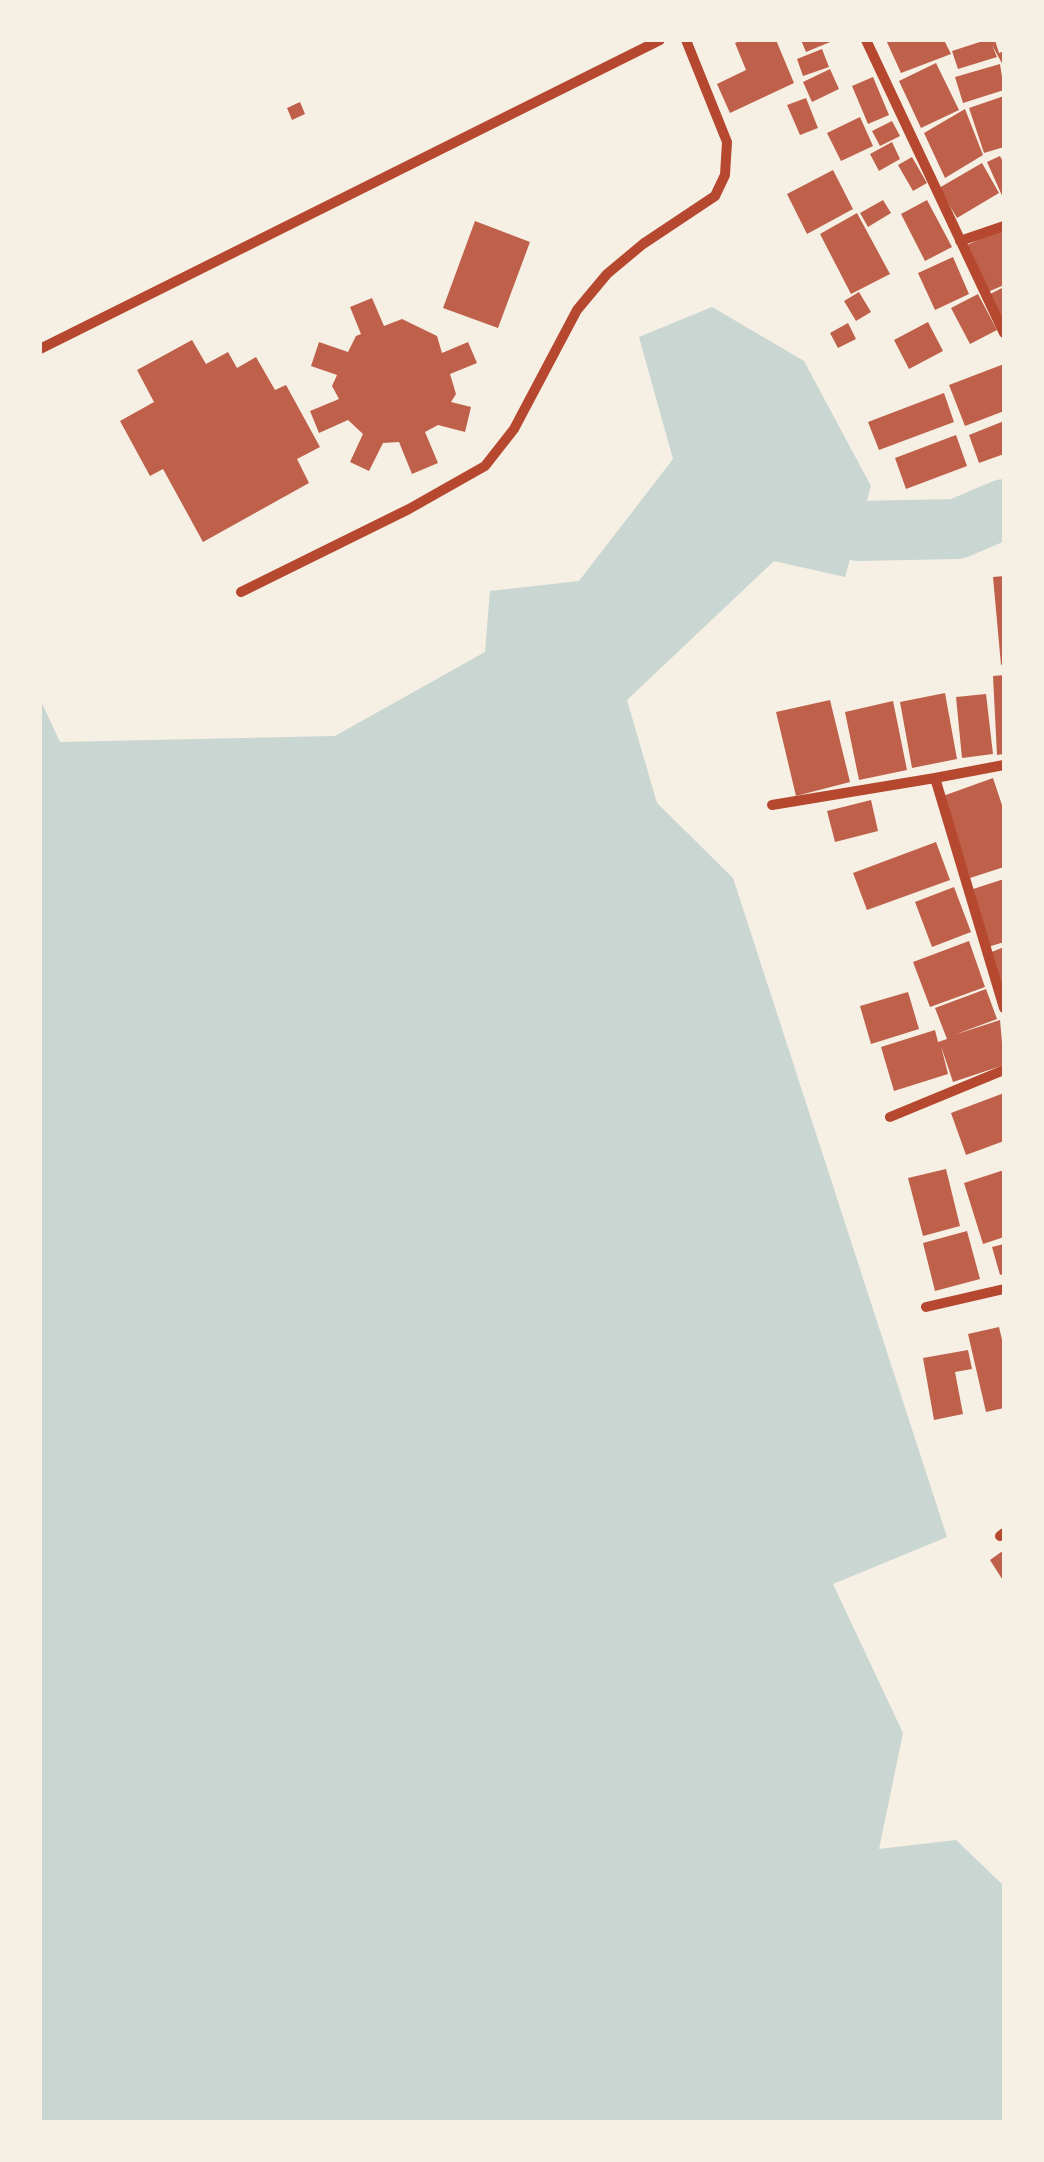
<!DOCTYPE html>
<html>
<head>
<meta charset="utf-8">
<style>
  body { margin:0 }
  #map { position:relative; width:1044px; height:2162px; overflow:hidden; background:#f6efe4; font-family:"Roboto Condensed",sans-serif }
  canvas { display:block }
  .frame { position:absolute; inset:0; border:42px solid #f6efe4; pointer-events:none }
</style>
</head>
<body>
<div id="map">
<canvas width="1044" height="2162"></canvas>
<div class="frame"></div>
</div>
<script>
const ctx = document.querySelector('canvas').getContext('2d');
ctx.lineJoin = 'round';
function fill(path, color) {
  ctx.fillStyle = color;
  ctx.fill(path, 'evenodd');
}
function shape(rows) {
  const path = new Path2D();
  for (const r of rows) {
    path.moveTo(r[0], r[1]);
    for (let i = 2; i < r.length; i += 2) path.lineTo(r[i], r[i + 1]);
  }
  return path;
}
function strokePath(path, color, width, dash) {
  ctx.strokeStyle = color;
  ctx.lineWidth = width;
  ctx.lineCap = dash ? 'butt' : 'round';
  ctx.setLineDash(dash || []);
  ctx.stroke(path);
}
fill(shape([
  [712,307,804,361,871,486,845,577,774,561,627,700,657,803,733,878,947,1537,833,1584,903,1733,879,1849,956,1840,1004,1886,1004,2122,40,2122,40,699,60,742,335,736,485,652,490,591,579,581,673,459,639,337]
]), '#c9d6d2');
strokePath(shape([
  [858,531,957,529,1004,509]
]), '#c9d6d2', 60);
fill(shape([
  [742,40,776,40,794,83,730,113,717,84,746,70,735,43],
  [801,40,835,40,806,52],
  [886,40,944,40,951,54,901,73],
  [986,40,995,40,999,53,1004,51,1004,67,992,45,997,57,958,69,952,51],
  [822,49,829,67,803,76,797,59],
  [936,63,959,110,921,128,899,81],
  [1000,64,1004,90,963,103,955,77],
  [830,69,839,89,812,102,803,82],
  [873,77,889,115,868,124,852,86],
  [1004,96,1004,147,984,153,969,108],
  [806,98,818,128,800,135,787,105],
  [300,102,305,114,292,120,287,108],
  [965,109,983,155,945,178,924,133],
  [860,117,873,146,841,161,827,133],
  [892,121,900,136,880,146,872,131],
  [892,142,900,159,879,171,870,154],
  [1000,156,1004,164,1004,200,987,162],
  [912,157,927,183,913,191,898,165],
  [982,163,999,193,957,218,939,188],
  [833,170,853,209,807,234,787,194],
  [883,200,891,213,868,227,860,213],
  [927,200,952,247,925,261,901,214],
  [857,213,890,274,851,294,820,234],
  [475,221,530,242,498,328,443,308],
  [1004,228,1004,285,988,292,967,245],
  [953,257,969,294,935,310,918,273],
  [1004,287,1004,326,988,295],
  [859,292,871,312,856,321,844,301],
  [978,294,997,330,970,344,951,308],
  [372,298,384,326,402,319,437,336,442,353,468,342,477,363,450,374,456,394,451,402,471,407,465,432,438,425,425,432,438,463,412,474,399,442,383,443,369,471,350,462,363,434,348,420,319,433,310,411,339,399,332,386,337,375,311,366,319,342,348,352,356,336,361,334,350,307],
  [928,322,943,351,909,369,894,340],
  [848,323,856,339,838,348,830,333],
  [192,340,206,364,228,352,237,368,256,357,275,390,286,385,320,447,297,459,309,483,203,542,163,469,150,476,120,421,154,402,137,370],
  [1004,364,1004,411,965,426,949,385],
  [944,393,954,422,879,450,868,422],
  [1004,421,1004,454,979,463,969,435],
  [956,435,967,466,906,489,895,458],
  [1004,576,1004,664,1001,665,993,577],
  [1004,675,1004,754,997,755,993,676],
  [945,693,957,759,912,768,900,702],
  [986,694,993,754,962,758,956,697],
  [830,700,850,782,796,796,776,712],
  [893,701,907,770,859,780,845,712],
  [993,778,1004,811,1004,867,970,878,943,796],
  [871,800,878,831,835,842,827,811],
  [936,842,950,880,867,910,853,873],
  [1004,879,1004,942,988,947,970,890],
  [954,887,971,932,932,947,915,902],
  [969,941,985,987,930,1007,913,962],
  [1004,947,1004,993,989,953],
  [986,989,997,1019,954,1035,1000,1020,1004,1065,953,1082,941,1046,948,1074,894,1091,881,1047,935,1030,938,1042,947,1039,935,1008],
  [908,992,919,1029,871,1044,860,1006],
  [1004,1093,1004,1141,966,1155,951,1113],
  [946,1169,960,1226,923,1236,908,1178],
  [1004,1170,1004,1237,983,1244,964,1183],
  [967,1231,980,1279,935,1291,923,1243],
  [1004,1244,1004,1274,1000,1275,992,1247],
  [999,1327,1004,1348,1004,1408,986,1412,968,1334],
  [968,1350,972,1369,955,1372,963,1414,934,1420,923,1358],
  [1004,1550,1004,1582,990,1560]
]), '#bf614a');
strokePath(shape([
  [866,40,1004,333],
  [960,241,1004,226],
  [40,349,660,40],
  [241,592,409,509,485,466,514,429,577,310,607,274,643,244,715,196,725,175,727,142,686,40],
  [1004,765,935,778,1004,1008],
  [772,805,935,778],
  [890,1117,1004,1070],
  [926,1307,1004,1289],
  [1000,1536,1004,1533]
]), '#b5482f', 10);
</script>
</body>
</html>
